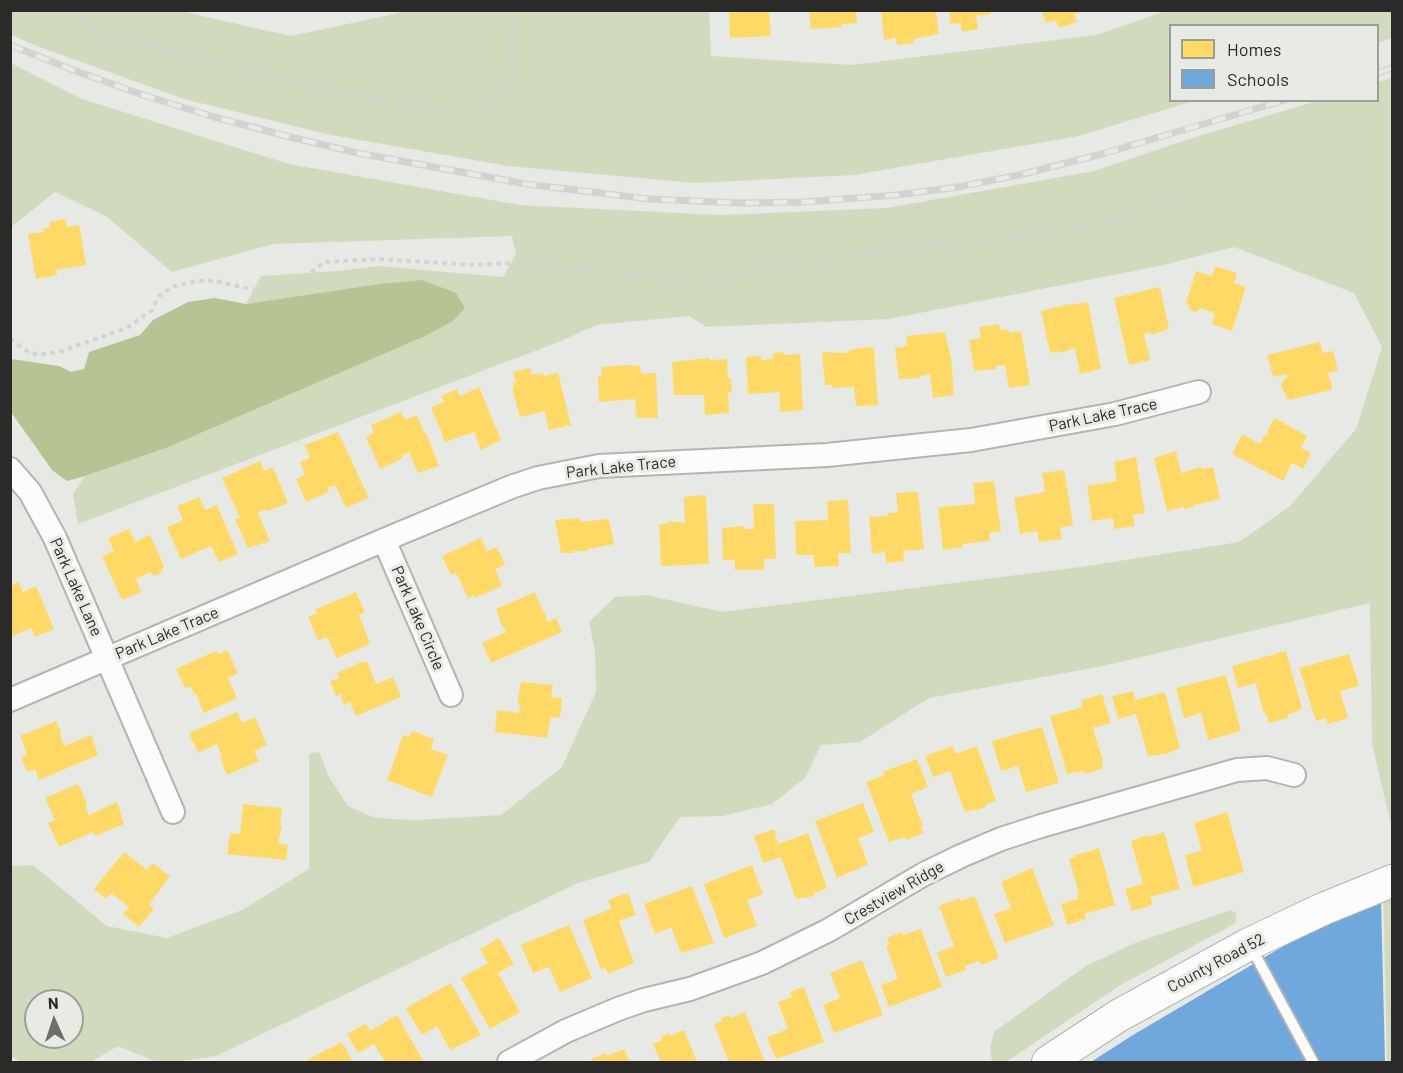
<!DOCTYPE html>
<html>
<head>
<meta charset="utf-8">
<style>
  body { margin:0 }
  #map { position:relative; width:1403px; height:1073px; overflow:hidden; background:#e7e9e5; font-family:Barlow,sans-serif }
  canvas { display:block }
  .frame { position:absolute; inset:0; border:12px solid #2a2b28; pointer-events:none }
  .legend { position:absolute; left:1169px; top:24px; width:210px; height:78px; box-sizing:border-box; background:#e8eae4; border:2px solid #9c9e99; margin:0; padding:8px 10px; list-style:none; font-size:18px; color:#2a2b28 }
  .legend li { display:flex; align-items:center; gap:12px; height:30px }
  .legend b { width:30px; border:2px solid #9c9e99 }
  .north { position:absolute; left:24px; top:989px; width:60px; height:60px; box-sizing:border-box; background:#e8eae4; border:2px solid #9c9e99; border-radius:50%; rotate:357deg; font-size:16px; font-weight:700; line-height:24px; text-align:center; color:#2a2b28 }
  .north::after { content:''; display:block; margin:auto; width:21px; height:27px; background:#6c6e6a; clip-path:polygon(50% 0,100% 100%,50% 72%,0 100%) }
</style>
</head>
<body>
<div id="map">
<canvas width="1403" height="1073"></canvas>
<div class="frame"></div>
<ul class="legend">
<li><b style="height:16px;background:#ffd966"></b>Homes</li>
<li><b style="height:16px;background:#6fa8dc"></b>Schools</li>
</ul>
<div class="north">N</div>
</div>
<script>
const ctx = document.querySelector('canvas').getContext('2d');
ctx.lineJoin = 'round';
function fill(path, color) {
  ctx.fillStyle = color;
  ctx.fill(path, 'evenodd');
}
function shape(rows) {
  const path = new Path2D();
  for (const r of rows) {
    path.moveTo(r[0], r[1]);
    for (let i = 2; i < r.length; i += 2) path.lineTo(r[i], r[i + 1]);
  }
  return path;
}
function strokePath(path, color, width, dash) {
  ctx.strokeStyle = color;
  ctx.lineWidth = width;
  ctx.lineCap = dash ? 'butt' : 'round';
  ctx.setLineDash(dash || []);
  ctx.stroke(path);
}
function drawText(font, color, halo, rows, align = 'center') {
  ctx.font = font + ' Barlow,sans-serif';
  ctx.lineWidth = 6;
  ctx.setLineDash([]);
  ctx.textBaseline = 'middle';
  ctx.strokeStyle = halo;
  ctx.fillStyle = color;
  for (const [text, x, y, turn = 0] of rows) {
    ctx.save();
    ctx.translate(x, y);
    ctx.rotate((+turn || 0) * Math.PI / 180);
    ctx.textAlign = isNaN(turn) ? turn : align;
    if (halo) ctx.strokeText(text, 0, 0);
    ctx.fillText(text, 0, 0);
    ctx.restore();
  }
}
fill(shape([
  [1166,11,1392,11,1392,38,1378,43,1378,26,1170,26,1170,100,1193,101,1079,136,854,175,696,183,508,166,331,135,184,99,34,45,10,34,11,10,180,11,291,36,408,11,709,10,711,56,851,65,1096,35],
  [11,63,82,99,289,164,520,205,720,215,887,208,1094,171,1189,139,1317,101,1378,100,1378,82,1392,78,1392,829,1372,744,1370,603,1103,666,929,698,860,742,821,745,805,778,772,804,723,816,680,817,649,862,578,883,216,1056,175,1062,157,1062,118,1046,91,1062,21,1062,11,1056,11,866,33,865,107,926,167,938,242,910,309,869,309,754,319,752,329,777,348,806,375,818,416,820,501,815,562,767,596,692,595,651,589,622,615,597,647,595,722,612,1081,567,1239,542,1290,506,1356,429,1382,347,1354,293,1234,247,1164,265,889,319,706,327,689,316,597,325,556,343,78,524,73,494,85,476,166,448,423,337,379,284,246,304,261,276,338,271,378,266,503,277,516,254,512,236,273,244,172,272,106,216,55,192,11,227],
  [36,1001,72,1001,72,1037,36,1037],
  [1392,881,1392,1062,1387,1062,1383,884],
  [1231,910,1236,913,1236,923,1119,986,1006,1062,992,1062,990,1048,994,1032,1086,966,1135,943]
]), '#d2dabd');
fill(shape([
  [422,280,456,293,465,308,453,321,423,337,166,448,85,476,67,481,52,470,11,412,11,359,59,366,71,372,84,369,89,352,140,335,153,320,188,302,215,298,246,304,379,284]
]), '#b6c392');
fill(shape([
  [729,10,769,10,771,36,730,38],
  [809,10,856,10,857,23,841,24,842,27,811,29],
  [881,10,936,10,939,34,914,39,914,43,897,45,896,38,884,40],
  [949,10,990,10,991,14,976,16,978,29,962,32,961,23,950,24],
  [1041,10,1083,10,1083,11,1074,14,1077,22,1059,28,1055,20,1046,23],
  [66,219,67,227,79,225,86,265,56,270,57,275,36,279,28,234,44,232,43,229,50,227,50,222],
  [1215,266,1237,273,1234,283,1246,287,1232,331,1212,324,1215,314,1201,308,1196,312,1190,310,1188,304,1186,303,1196,271,1212,276],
  [1160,287,1169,329,1151,335,1151,333,1144,334,1150,360,1129,365,1114,298],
  [1088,302,1101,369,1080,374,1075,348,1060,353,1059,351,1050,353,1041,311,1069,304,1069,305],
  [999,324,1000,330,1008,329,1009,333,1021,331,1030,385,1009,388,1005,365,996,366,996,369,974,371,969,340,981,338,979,327],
  [945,332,951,358,954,395,933,398,930,374,920,376,921,378,899,379,895,348,907,346,906,336],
  [1320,342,1323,353,1333,351,1338,371,1328,373,1332,385,1331,390,1288,400,1281,385,1283,380,1287,378,1286,374,1273,377,1267,355],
  [868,347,874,348,878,405,856,406,854,387,832,388,832,385,825,385,822,352,849,353,849,350],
  [783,352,785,355,800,354,803,410,780,412,779,392,748,394,746,357,761,356,761,360,772,359,774,353],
  [709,358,711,360,727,359,728,378,731,378,732,393,728,392,729,413,705,415,704,395,674,395,672,362],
  [625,365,640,366,641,374,656,373,658,418,636,418,635,399,599,402,598,376,602,375,601,367],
  [530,368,532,375,543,373,544,376,558,373,571,425,549,430,545,411,520,417,512,388,514,387,513,383,516,382,513,372],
  [479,387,501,440,481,450,474,432,445,442,431,407,444,402,441,396,457,389,460,396],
  [401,412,405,420,417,415,424,433,426,433,439,466,418,473,409,452,402,455,403,457,398,461,380,469,366,437,374,433,371,425],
  [1275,418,1307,436,1301,448,1311,453,1303,469,1292,463,1283,481,1232,454,1242,434,1260,444,1264,435,1267,436,1268,429],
  [338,432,369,498,346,508,335,485,327,488,329,492,306,502,296,479,305,475,300,462,310,458,305,445],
  [1176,451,1181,473,1201,467,1202,469,1213,467,1220,499,1194,505,1193,507,1185,509,1183,507,1167,511,1154,458],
  [1136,457,1145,513,1133,515,1135,526,1114,529,1113,518,1092,521,1087,486,1117,481,1114,462],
  [260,461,264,471,273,467,288,503,273,509,266,511,265,509,258,513,270,541,248,548,235,519,240,518,222,478],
  [1064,470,1073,525,1060,528,1062,539,1039,542,1037,531,1020,534,1014,498,1045,492,1042,473],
  [994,481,1001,531,989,533,990,541,963,544,963,547,943,550,938,507,975,504,973,483],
  [910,492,918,492,924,549,903,551,904,561,886,563,885,552,872,554,869,517,888,516,888,513,898,512,896,493],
  [706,495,709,564,661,566,659,524,669,523,669,521,685,523,684,497],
  [199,497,205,510,217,505,238,554,219,562,211,546,181,559,167,527,183,520,177,506],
  [848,500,851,553,838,553,839,566,814,567,814,555,796,555,795,521,828,520,827,501],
  [753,504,774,504,776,559,764,559,764,570,735,570,735,560,723,560,722,528,744,526,744,529,754,529],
  [580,518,580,522,609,519,614,544,588,549,588,551,573,551,574,553,561,553,555,520],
  [129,529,135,542,150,535,164,566,161,573,155,576,150,572,136,579,141,592,122,600,102,556,114,551,108,538],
  [481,538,487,551,497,547,505,565,495,569,502,586,475,598,474,595,468,598,456,573,451,575,442,556],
  [18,582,23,592,36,586,54,629,35,637,31,628,10,637,10,586],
  [356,592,365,612,359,615,370,644,337,658,327,637,318,640,308,617,317,613,316,609],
  [535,592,543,612,545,612,547,622,556,618,562,632,491,663,482,643,506,632,504,627,502,627,496,609],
  [227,650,238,673,228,678,237,698,204,713,196,694,194,694,191,686,185,688,176,669,216,651,218,654],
  [1286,651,1302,709,1287,715,1288,718,1269,723,1267,716,1263,711,1256,683,1238,688,1232,666],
  [1349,654,1359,686,1340,691,1348,718,1328,724,1326,718,1316,721,1299,668],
  [367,661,376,684,393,677,401,697,356,716,350,702,344,705,340,694,336,696,330,681,339,678,337,673,356,665,355,664],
  [1226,675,1241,731,1208,740,1201,713,1184,718,1176,688],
  [521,682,553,685,551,697,562,698,560,718,551,717,547,738,495,732,497,710,519,713,520,704,517,703],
  [1133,691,1135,700,1165,692,1180,748,1166,754,1148,756,1136,714,1118,719,1112,696],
  [1102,694,1111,723,1093,728,1103,761,1101,762,1103,768,1085,774,1084,771,1067,774,1050,716,1083,707,1081,700],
  [237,712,242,723,255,717,267,745,254,751,259,761,227,775,220,758,222,757,217,744,198,753,189,733],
  [56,721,62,734,60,734,64,746,91,735,98,755,39,780,35,769,27,772,21,757,27,754,20,736],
  [1042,727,1059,783,1026,792,1018,766,1001,771,992,741],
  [412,731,434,739,431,749,448,755,432,797,387,780,403,735,409,737],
  [953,746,956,754,977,746,996,801,987,804,984,808,965,812,950,771,933,777,925,756],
  [917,759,928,787,911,794,923,826,921,827,924,833,906,840,905,837,889,842,866,782,884,775,882,772],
  [78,784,85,799,87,806,85,807,89,815,117,802,124,824,95,836,93,832,59,847,48,823,55,820,45,798],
  [863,803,874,832,858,838,868,864,837,878,815,821],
  [243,804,282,808,280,826,282,826,278,843,288,845,286,860,227,854,230,833,240,834],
  [1227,812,1244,872,1193,887,1185,855,1202,851,1194,823],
  [774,829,778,844,808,833,827,888,813,894,814,896,796,899,781,857,763,863,754,836],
  [1164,832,1180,889,1150,897,1153,905,1132,911,1125,889,1143,884,1131,841,1147,835,1148,837],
  [1099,848,1115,905,1085,914,1086,919,1067,925,1061,904,1078,899,1077,894,1079,893,1069,859,1075,857,1074,855,1082,853,1084,854,1083,853],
  [124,852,147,870,153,863,170,876,149,905,154,909,139,927,123,914,129,907,111,893,106,899,94,889],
  [752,865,763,894,747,900,757,926,724,938,704,884],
  [1032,868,1054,925,1005,943,994,914,1011,908,1001,882],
  [692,886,714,943,681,953,671,927,655,934,644,904],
  [628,893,636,915,619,921,634,963,608,974,605,968,601,970,583,920,611,909,608,900],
  [971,897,975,897,999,958,981,965,979,961,965,966,966,970,946,977,937,953,954,946,939,906,959,898,960,901],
  [569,925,592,978,560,992,549,967,533,973,521,945],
  [921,929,942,987,889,1007,881,985,898,979,886,946,889,945,887,938,902,932,903,935],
  [499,938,514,964,498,973,520,1012,490,1029,461,978,488,963,480,949],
  [862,960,883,1015,834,1033,823,1005,840,998,830,973],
  [451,983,481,1035,450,1050,437,1026,422,1035,406,1008],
  [804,987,824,1042,776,1059,767,1037,788,1029,778,1002,792,997,790,992],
  [745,1012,765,1062,729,1062,714,1025,722,1021,721,1018,730,1015,731,1018],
  [397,1015,424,1062,385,1062,374,1044,358,1053,347,1034,366,1023,370,1031],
  [684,1030,697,1062,661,1062,653,1044,662,1040,661,1037,669,1033,670,1036],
  [342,1042,353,1062,303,1062],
  [624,1049,630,1062,592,1062,591,1059,606,1053,607,1056]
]), '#ffd966');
fill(shape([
  [1381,901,1385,1062,1091,1062,1133,1035,1299,937]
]), '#6fa8dc');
const service = shape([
  [1251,947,1313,1062]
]);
const minor = shape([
  [10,469,30,492,55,538,173,812],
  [384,540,451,695],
  [10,700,384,540,511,487,538,478,599,466,827,455,971,440,1115,414,1199,392],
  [509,1062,566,1031,618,1009,644,1000,690,989,762,963,829,930,924,874,961,856,1001,839,1041,826,1237,770,1267,768,1294,775]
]);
const secondary = shape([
  [1048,1062,1118,1016,1249,944,1323,909,1392,881]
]);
strokePath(service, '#b4b5b2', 14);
strokePath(minor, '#b4b5b2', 26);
strokePath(secondary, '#b4b5b2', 34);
strokePath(shape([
  [72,10,77,16,96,30,122,40,150,45,314,87,461,112,471,112,487,106,501,97,508,88,514,75,512,47,518,10],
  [10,339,27,351,38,355,62,351,127,328,152,310,159,296,174,286,197,281,216,281,255,290,279,288,307,276,324,262,380,259,470,265,516,263,632,275,716,280,743,274,784,258,801,265,816,264,838,254,886,251,927,244,974,245,1022,235,1111,222,1198,185]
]), '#d3d3d2', 4, [4.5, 4.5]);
strokePath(service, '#fbfcfb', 10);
strokePath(minor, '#fbfcfb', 22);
strokePath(secondary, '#fbfcfb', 32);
const rail = shape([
  [10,45,73,70,143,95,214,117,286,136,358,153,526,184,649,199,741,203,804,202,896,195,958,187,1019,175,1102,154,1285,100],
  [1378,73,1392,68]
]);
strokePath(rail, '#d2d2d1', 7);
strokePath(rail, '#e8eae4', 4.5, [14]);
drawText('16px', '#2a2b28', '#e8eae4', [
  ["Park Lake Trace",1103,415,-12],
  ["Park Lake Trace",621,467,-6],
  ["Park Lake Lane",76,587,66],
  ["Park Lake Circle",418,618,67],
  ["Park Lake Trace",167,633,-23],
  ["Crestview Ridge",894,893,-30],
  ["County Road 52",1216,963,-28]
]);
</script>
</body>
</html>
